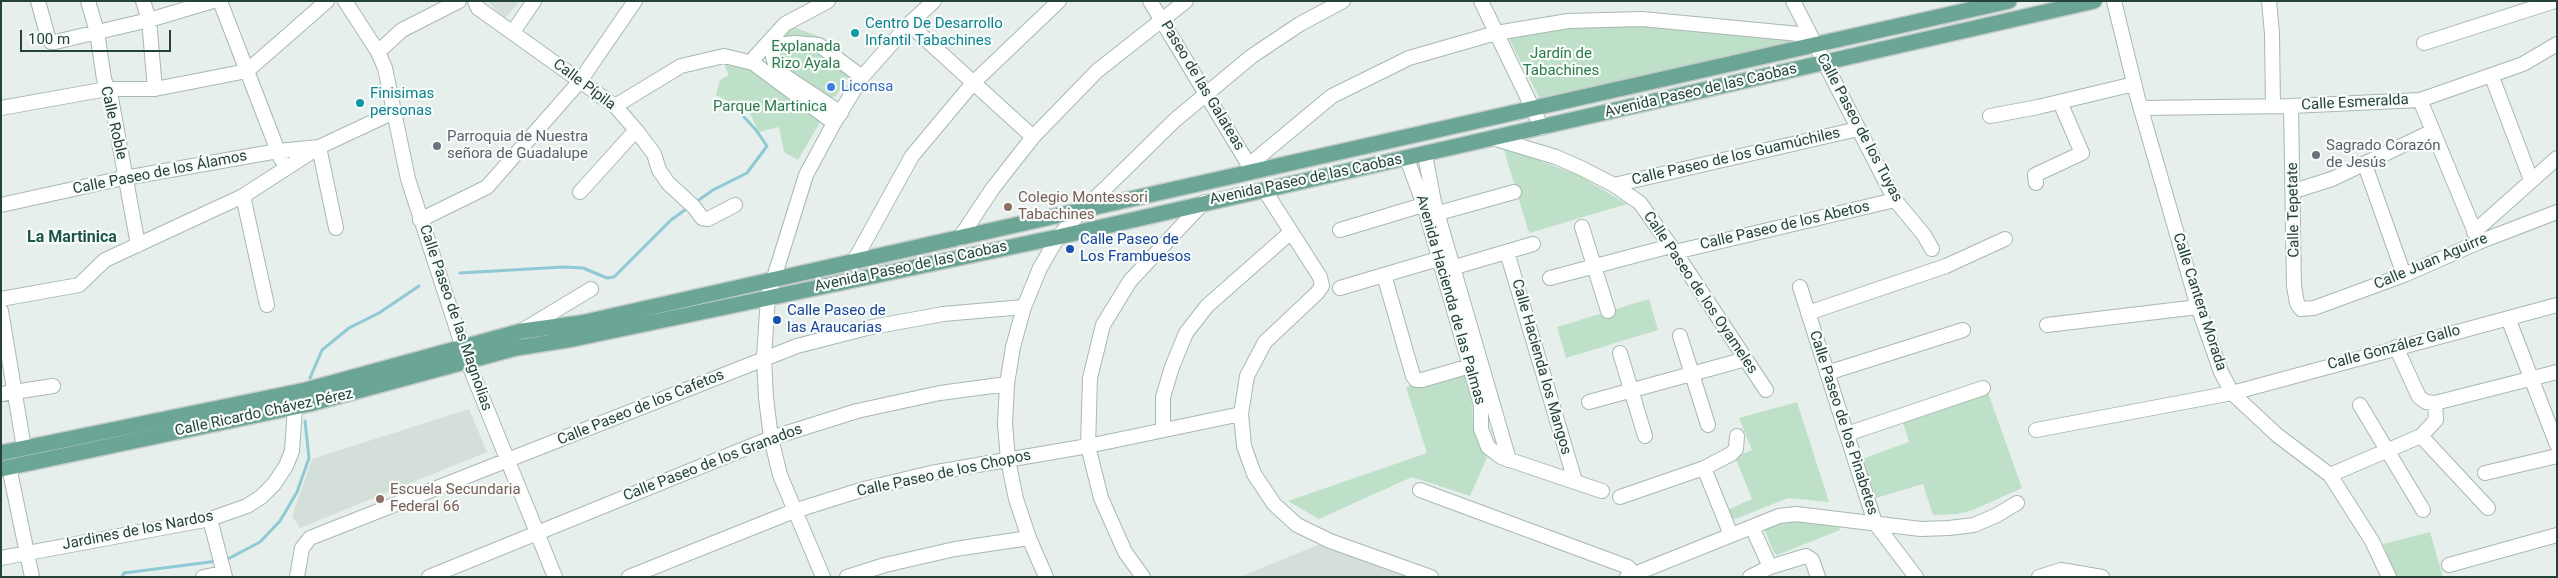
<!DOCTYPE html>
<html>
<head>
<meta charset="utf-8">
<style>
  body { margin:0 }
  #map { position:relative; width:2558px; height:578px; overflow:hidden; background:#e6efeb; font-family:Roboto,sans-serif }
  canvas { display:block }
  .frame { position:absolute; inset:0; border:2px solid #24423a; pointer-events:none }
  .scale { position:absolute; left:20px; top:30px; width:151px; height:22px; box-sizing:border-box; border:2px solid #24423a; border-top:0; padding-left:6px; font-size:15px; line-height:18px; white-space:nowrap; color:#24423a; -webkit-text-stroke:4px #f7fbf9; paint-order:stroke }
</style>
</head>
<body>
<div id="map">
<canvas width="2558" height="578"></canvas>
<div class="frame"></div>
<div class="scale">100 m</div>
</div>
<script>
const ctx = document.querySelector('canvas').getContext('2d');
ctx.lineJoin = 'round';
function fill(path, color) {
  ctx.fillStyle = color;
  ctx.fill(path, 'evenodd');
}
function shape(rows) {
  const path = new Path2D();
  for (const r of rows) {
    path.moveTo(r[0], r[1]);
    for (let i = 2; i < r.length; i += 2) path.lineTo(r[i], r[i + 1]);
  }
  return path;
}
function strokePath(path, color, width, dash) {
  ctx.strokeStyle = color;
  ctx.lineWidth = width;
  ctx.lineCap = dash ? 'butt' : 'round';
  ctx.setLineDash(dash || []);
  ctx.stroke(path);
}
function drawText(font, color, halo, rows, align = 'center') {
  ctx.font = font + ' Roboto,sans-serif';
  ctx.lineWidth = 4.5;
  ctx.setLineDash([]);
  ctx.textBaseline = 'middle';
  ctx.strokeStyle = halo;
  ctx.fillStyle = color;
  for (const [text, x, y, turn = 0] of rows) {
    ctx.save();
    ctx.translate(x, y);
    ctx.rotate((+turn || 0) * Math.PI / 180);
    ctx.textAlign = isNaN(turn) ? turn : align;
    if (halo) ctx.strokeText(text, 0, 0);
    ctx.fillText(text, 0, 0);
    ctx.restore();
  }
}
fill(shape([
  [487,1,515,1,518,4,505,18],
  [469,409,487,452,300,528,292,516,312,459],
  [1320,544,1369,560,1413,577,1240,577]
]), '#d4dfda');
fill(shape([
  [1642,23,1798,36,1802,44,1541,101,1509,39,1568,27],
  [788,25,818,36,856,65,836,96,828,98,785,69,778,58,780,35],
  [723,62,742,62,818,116,819,124,798,160,784,152,779,127,759,132,749,112,716,95,720,80,729,75],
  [1503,147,1578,175,1627,204,1529,233],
  [1649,299,1658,330,1566,358,1557,327],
  [1466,369,1472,390,1473,427,1489,453,1470,496,1412,477,1319,519,1288,501,1427,453,1406,387],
  [1987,390,2022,488,1973,510,1957,514,1933,515,1923,484,1876,498,1862,459,1909,442,1902,419],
  [1797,402,1829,502,1788,498,1730,521,1725,511,1752,499,1735,457,1752,450,1739,418],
  [1780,518,1837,522,1840,530,1777,555,1774,553,1764,528],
  [2430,532,2443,577,2396,577,2383,544]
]), '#bfe0c8');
strokePath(shape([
  [696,202,713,190,747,173,767,146,756,130,733,105],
  [460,273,563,267,583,268,607,278,614,277,671,220,689,207],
  [310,378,322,350,349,328,379,313,419,286],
  [224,561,260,542,280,521,297,492,309,458,305,421],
  [122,577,124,573,218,561]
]), '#8ec9d4', 3);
const minor = shape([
  [38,1,48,37,51,42,55,42,149,20,213,1],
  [88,1,97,32,104,79,111,98,138,245],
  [143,1,149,20,155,89],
  [220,1,281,159],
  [345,1,378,52,385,68,408,179,467,360,555,577],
  [475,1,478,8,615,106,636,130,654,154,659,170,668,183,694,207,702,218,708,219,735,205],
  [1150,1,1253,172],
  [1481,1,1542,128],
  [1793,1,1895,200,1924,235,1932,249],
  [2114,1,2138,99,2198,307,2221,372,2232,393,2277,435,2330,475,2372,541,2389,577],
  [2269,1,2272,34,2273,106],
  [909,24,1033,137],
  [513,32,534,1],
  [775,36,773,57,777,70],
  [2424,43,2555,1],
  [774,45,795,43,819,45,862,77],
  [378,52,402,30,459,1],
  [753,63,755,57,785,24,828,1],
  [779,72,841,113],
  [2492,77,2531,180],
  [2420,100,2479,242],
  [615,106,681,66,724,56,753,63,834,123],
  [2291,106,2294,286,2297,303,2301,309,2314,308,2404,275,2479,242,2557,212],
  [1,108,107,89,155,89,247,71,327,1],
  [2141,108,2291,106,2420,100,2523,64,2557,44],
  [1990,116,2038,107,2134,84],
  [1496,139,1556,157,1581,168,1614,185,1640,203,1675,252,1766,390],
  [1425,155,1434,202,1509,460],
  [1407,159,1424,205,1481,405,1481,429,1488,447,1501,457,1602,491],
  [1249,165,1332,96,1409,58,1496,33,1568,21,1642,19,1810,35],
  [2365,165,2404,275],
  [2036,183,2035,175,2082,153,2060,102],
  [1614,185,1858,129],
  [1265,191,1320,277,1322,286,1317,293,1265,342,1247,376,1241,414,1244,446,1254,474,1274,504,1297,525,1330,541,1431,577],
  [2294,191,2332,179,2433,131],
  [580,192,636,130],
  [243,196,267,305],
  [1,205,119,179,278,151,319,147,336,228],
  [1428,216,1514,192],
  [420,220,487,187,580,81,635,1],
  [1582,227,1608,311],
  [1340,230,1433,202],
  [2474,232,2557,158],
  [959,239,993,188,1033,137,1097,71,1186,1],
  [1507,252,1575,481],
  [1675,252,1895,200],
  [853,263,912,156,973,83,1059,1],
  [1445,270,1533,244],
  [1384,275,1413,376,1416,380,1422,380,1477,364],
  [1550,278,1671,246],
  [1800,287,1875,523,1916,577],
  [1340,288,1448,256],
  [1,299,79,285,105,260,243,196,319,147,394,112],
  [1,311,24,448],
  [1808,313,1946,266,2005,239],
  [2508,318,2557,445],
  [2047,325,2198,307],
  [523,330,591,289],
  [1680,336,1708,425],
  [2396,347,2419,397,2426,402,2435,403,2557,372],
  [1620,353,1645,436],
  [1827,373,1963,330],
  [1,394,53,386],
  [1589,402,1746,359],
  [2360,405,2423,510],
  [1163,428,1163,397,1172,367,1186,333,1207,306,1291,232],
  [2036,430,2232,393,2557,305],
  [1847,434,1983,388],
  [2421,436,2488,508],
  [9,467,32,577],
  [1704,468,1731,535],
  [2485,473,2557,456],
  [2330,475,2421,436,2436,420,2435,403],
  [1420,490,1628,567,1637,577],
  [1620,497,1704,468,1731,454,1736,449,1737,436],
  [210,519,225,577],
  [1752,527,1770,567],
  [1,558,210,519,247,506,261,497,274,484,286,466,292,451,295,408],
  [2449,565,2557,535],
  [203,577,223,573],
  [297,577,302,548,310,538,797,346,867,328,943,314,1024,307],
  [429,577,771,438,857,411,940,393,1007,384],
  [629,577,794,511,864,489,931,473,1088,446,1241,414],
  [823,577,780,475,771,438,766,398,764,358,768,297,806,175,834,123,862,77,909,24,934,1],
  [847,577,885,565,955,549,1029,538],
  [1046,577,1029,538,1016,499,1008,460,1005,424,1007,384,1013,347,1024,307,1040,268,1058,237,1070,223,1175,120,1252,56,1300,24,1343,1],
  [1143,577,1125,552,1101,498,1088,446,1090,378,1103,325,1130,281,1204,202],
  [1627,577,1779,516,1796,514,1921,529,1949,528,1974,525,1997,515,2017,503],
  [1750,577,1770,567,1806,556,1812,560,1818,577],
  [2039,577,2061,570,2102,577]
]);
const major = shape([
  [1,453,306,390,522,331,581,323,2009,1],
  [1,469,309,404,516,348,573,339,1058,237,2094,1]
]);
strokePath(minor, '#a8b8b2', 16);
strokePath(major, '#c2cac8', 18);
strokePath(minor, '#fff', 14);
strokePath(major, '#6aa596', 15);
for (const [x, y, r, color] of [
  [855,33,5,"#0f9aa8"],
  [831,87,5,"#3f7fe0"],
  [360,103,5,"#0f9aa8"],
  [437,146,5,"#6b7280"],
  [2316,155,5,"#6b7280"],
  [1008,207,5,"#8d6e63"],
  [1070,249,5,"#1a4fb4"],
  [777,320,5,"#1a4fb4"],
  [380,499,5,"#8d6e63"]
]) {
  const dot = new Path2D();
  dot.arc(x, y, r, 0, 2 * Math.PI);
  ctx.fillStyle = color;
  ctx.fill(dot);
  strokePath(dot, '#f7fbf9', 2);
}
drawText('15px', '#0d838f', '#f7fbf9', [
  ["Centro De Desarrollo",865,24],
  ["Infantil Tabachines",865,41],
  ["Finisimas",370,94],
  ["personas",370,111]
], 'left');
drawText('15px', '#2d7a4b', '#f7fbf9', [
  ["Explanada",806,47],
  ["Rizo Ayala",806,64],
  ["Jardín de",1561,54],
  ["Tabachines",1561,71],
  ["Parque Martinica",770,107]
]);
drawText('15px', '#24423a', '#f7fbf9', [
  ["Calle Pípila",584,85,37],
  ["Paseo de las Galateas",1202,86,59],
  ["Avenida Paseo de las Caobas",1701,91,-13],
  ["Calle Esmeralda",2355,103,-3],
  ["Calle Roble",113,123,77],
  ["Calle Paseo de los Tuyas",1859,128,62],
  ["Calle Paseo de los Guamúchiles",1736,157,-13],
  ["Calle Paseo de los Álamos",160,173,-11],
  ["Avenida Paseo de las Caobas",1306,180,-12],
  ["Calle Tepetate",2294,210,-91],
  ["Calle Paseo de los Abetos",1785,226,-13],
  ["Calle Juan Aguirre",2431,262,-23],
  ["Avenida Paseo de las Caobas",911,267,-12],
  ["Calle Paseo de los Oyameles",1700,293,56],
  ["Avenida Hacienda de las Palmas",1450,300,74],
  ["Calle Cantera Morada",2199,302,72],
  ["Calle Paseo de las Magnolias",455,318,71],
  ["Calle González Gallo",2394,348,-15],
  ["Calle Hacienda los Mangos",1541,367,74],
  ["Calle Paseo de los Cafetos",641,408,-22],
  ["Calle Ricardo Chávez Pérez",264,413,-12],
  ["Calle Paseo de los Pinabetes",1843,423,72],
  ["Calle Paseo de los Granados",713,463,-21],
  ["Calle Paseo de los Chopos",944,474,-12],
  ["Jardines de los Nardos",138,531,-11]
]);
drawText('15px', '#366cbe', '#f7fbf9', [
  ["Liconsa",841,87]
], 'left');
drawText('15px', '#5b616d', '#f7fbf9', [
  ["Parroquia de Nuestra",447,137],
  ["señora de Guadalupe",447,154],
  ["Sagrado Corazón",2326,146],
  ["de Jesús",2326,163]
], 'left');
drawText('15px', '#785e54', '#f7fbf9', [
  ["Colegio Montessori",1018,198],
  ["Tabachines",1018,215],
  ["Escuela Secundaria",390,490],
  ["Federal 66",390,507]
], 'left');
drawText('15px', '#164399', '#f7fbf9', [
  ["Calle Paseo de",1080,240],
  ["Los Frambuesos",1080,257],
  ["Calle Paseo de",787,311],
  ["las Araucarias",787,328]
], 'left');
drawText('bold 16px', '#1f5548', '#f7fbf9', [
  ["La Martinica",72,238]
]);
</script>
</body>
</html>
